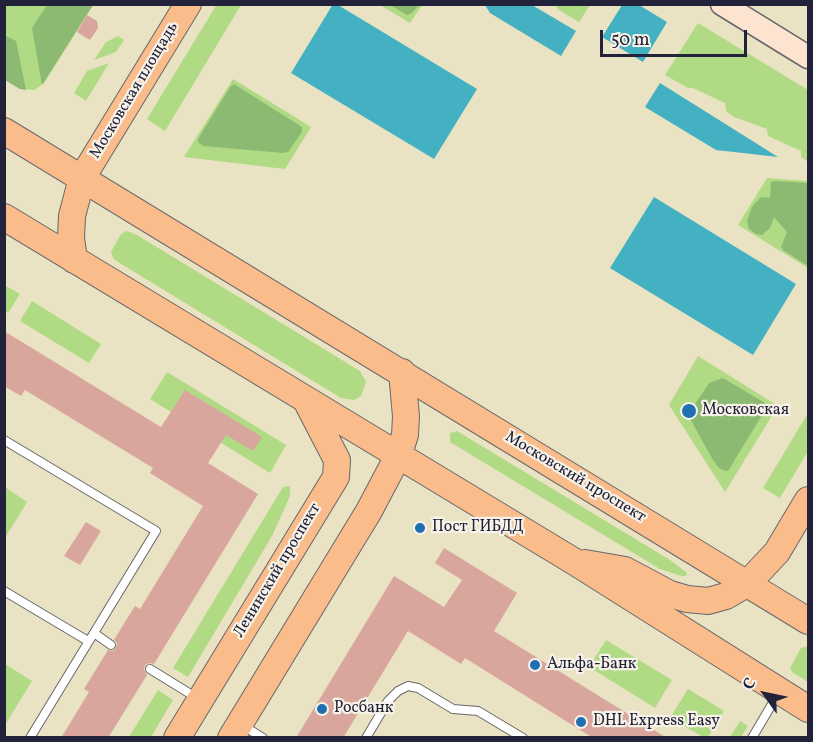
<!DOCTYPE html>
<html>
<head>
<meta charset="utf-8">
<style>
  body { margin:0 }
  #map { position:relative; width:813px; height:742px; overflow:hidden; background:#e9e3c3; font-family:Vollkorn,serif }
  canvas { display:block }
  .frame { position:absolute; inset:0; border:6px solid #22223b; pointer-events:none }
  .north { position:absolute; left:735px; top:664px; width:60px; height:60px; -webkit-text-stroke:4px #f7f3e8; paint-order:stroke; rotate:303deg; font-size:16px; font-weight:700; line-height:24px; text-align:center; color:#22223b }
  .north::after { content:''; display:block; margin:auto; width:21px; height:27px; background:#22223b; clip-path:polygon(50% 0,100% 100%,50% 72%,0 100%) }
  .scale { position:absolute; left:600px; top:30px; width:147px; height:27px; box-sizing:border-box; border:3px solid #22223b; border-top:0; padding-left:8px; font-size:18px; line-height:21px; white-space:nowrap; color:#22223b; -webkit-text-stroke:4px #f7f3e8; paint-order:stroke }
</style>
</head>
<body>
<div id="map">
<canvas width="813" height="742"></canvas>
<div class="frame"></div>
<div class="north">С</div>
<div class="scale">50 m</div>
</div>
<script>
const ctx = document.querySelector('canvas').getContext('2d');
ctx.lineJoin = 'round';
function fill(path, color) {
  ctx.fillStyle = color;
  ctx.fill(path, 'evenodd');
}
function shape(rows) {
  const path = new Path2D();
  for (const r of rows) {
    path.moveTo(r[0], r[1]);
    for (let i = 2; i < r.length; i += 2) path.lineTo(r[i], r[i + 1]);
  }
  return path;
}
function strokePath(path, color, width, dash) {
  ctx.strokeStyle = color;
  ctx.lineWidth = width;
  ctx.lineCap = dash ? 'butt' : 'round';
  ctx.setLineDash(dash || []);
  ctx.stroke(path);
}
function drawText(font, color, halo, rows, align = 'center') {
  ctx.font = font + ' Vollkorn,serif';
  ctx.lineWidth = 4.5;
  ctx.setLineDash([]);
  ctx.textBaseline = 'middle';
  ctx.strokeStyle = halo;
  ctx.fillStyle = color;
  for (const [text, x, y, turn = 0] of rows) {
    ctx.save();
    ctx.translate(x, y);
    ctx.rotate((+turn || 0) * Math.PI / 180);
    ctx.textAlign = isNaN(turn) ? turn : align;
    if (halo) ctx.strokeText(text, 0, 0);
    ctx.fillText(text, 0, 0);
    ctx.restore();
  }
}
fill(shape([
  [217,4,241,5,165,131,147,119],
  [4,5,93,5,45,82,35,90,20,89,5,80],
  [380,5,422,5,410,23],
  [555,5,590,5,579,22,559,10],
  [698,23,808,90,808,162,801,157,801,151,768,136,767,129,734,117,726,111,725,103,693,88,688,88,665,75],
  [118,36,124,40,116,52,94,60,106,42],
  [109,63,86,101,74,93,87,71],
  [233,79,311,127,285,169,184,157],
  [767,178,808,181,808,268,738,225],
  [127,231,137,235,360,371,366,382,361,396,354,400,341,398,118,262,113,258,111,252,121,234],
  [4,285,20,294,8,313,5,311],
  [32,301,101,344,89,363,20,321],
  [698,356,778,406,725,492,669,405],
  [167,372,286,445,270,473,150,399],
  [808,413,808,451,780,498,763,488],
  [457,431,670,560,687,573,686,576,681,576,660,569,450,442,450,433],
  [290,486,290,496,272,536,188,677,173,668,283,487],
  [5,487,27,502,5,538],
  [606,640,672,680,655,708,589,667],
  [808,646,808,682,792,672,790,668,801,648],
  [5,664,32,681,5,725],
  [688,689,724,711,708,737,703,737,670,718],
  [158,690,173,700,151,737,129,737],
  [740,721,748,726,741,737,730,737]
]), '#b1da85');
fill(shape([
  [47,5,93,5,42,85,32,28],
  [390,5,419,5,412,13,407,15],
  [4,35,16,41,26,90,20,89,5,80],
  [234,84,302,127,302,132,288,152,283,153,203,146,198,142,198,139,230,87],
  [776,181,808,183,808,266,783,250,781,247,787,232,774,217,770,228,762,235,756,234,749,229,747,221,752,207,761,197,770,198,771,182],
  [723,378,765,403,767,407,728,471,725,471,719,468,713,460,688,415,709,383]
]), '#8cba72');
fill(shape([
  [333,4,338,5,477,89,434,159,291,73],
  [485,5,532,5,576,31,561,56,490,13],
  [622,5,639,5,667,22,643,62,602,37],
  [660,83,778,157,716,150,645,107],
  [654,197,796,284,753,355,610,268]
]), '#44b1c2');
fill(shape([
  [87,15,97,21,98,28,90,40,77,32],
  [4,331,161,427,185,390,262,437,253,451,226,435,208,463,258,494,154,664,150,663,145,665,144,669,147,675,108,738,61,738,89,692,84,689,108,650,113,651,116,648,117,643,114,640,128,617,135,606,140,609,203,506,150,473,153,468,25,390,21,396,4,386],
  [86,522,101,531,80,565,64,556],
  [444,548,517,593,494,631,667,738,593,738,465,658,461,664,408,631,343,738,296,738,394,576,444,607,462,580,435,563]
]), '#d9a69e');
const lane = shape([
  [4,440,156,531,30,738],
  [4,591,88,641],
  [94,633,111,645],
  [150,669,197,698],
  [242,725,263,738],
  [366,738,388,701,398,691,408,686,418,688,453,709,478,711,523,738],
  [752,738,778,694]
]);
const secondary = shape([
  [722,4,808,57]
]);
const primary = shape([
  [4,131,808,621],
  [4,217,575,562,808,709],
  [74,260,71,238,72,216,82,178,188,4],
  [585,563,625,570,670,594,687,599,708,601,726,596,748,583,777,552,808,500],
  [177,738,336,477,337,460,308,404],
  [231,738,369,511,398,456,405,435,406,416,402,372]
]);
strokePath(lane, '#68666b', 10);
strokePath(secondary, '#68666b', 25);
strokePath(primary, '#68666b', 28);
strokePath(lane, '#fff', 8);
strokePath(secondary, '#fde4d0', 22);
strokePath(primary, '#f9bc8a', 26);
for (const [x, y, r, color] of [
  [689,411,8,"#1f6fb2"],
  [420,528,6,"#1f6fb2"],
  [535,665,6,"#1f6fb2"],
  [322,709,6,"#1f6fb2"],
  [581,722,6,"#1f6fb2"]
]) {
  const dot = new Path2D();
  dot.arc(x, y, r, 0, 2 * Math.PI);
  ctx.fillStyle = color;
  ctx.fill(dot);
  strokePath(dot, '#f7f3e8', 2);
}
drawText('16px', '#22223b', '#f7f3e8', [
  ["Московская площадь",135,91,-59],
  ["Московский проспект",575,478,31],
  ["Ленинский проспект",278,571,-59]
]);
drawText('16px', '#22223b', '#f7f3e8', [
  ["Московская",702,411],
  ["Пост ГИБДД",432,528],
  ["Альфа-Банк",547,665],
  ["Росбанк",334,709],
  ["DHL Express Easy",593,722]
], 'left');
</script>
</body>
</html>
